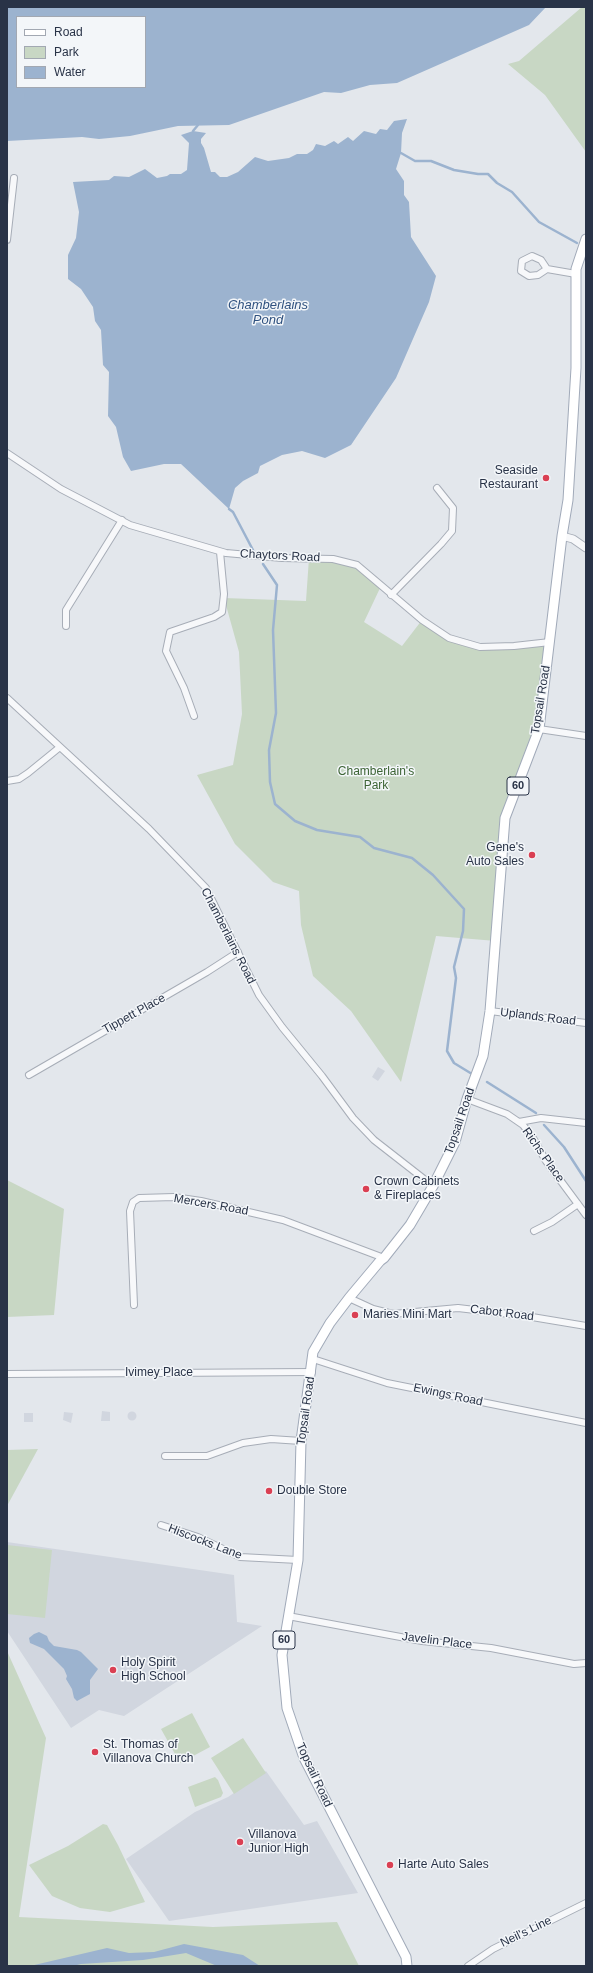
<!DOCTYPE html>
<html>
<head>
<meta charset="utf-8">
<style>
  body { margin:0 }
  #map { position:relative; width:593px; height:1973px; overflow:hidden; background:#e3e7ec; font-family:Arial,sans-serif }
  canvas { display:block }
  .frame { position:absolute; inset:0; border:8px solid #293347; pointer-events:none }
  .legend { position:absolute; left:16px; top:16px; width:130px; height:72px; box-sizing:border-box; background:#f3f6f9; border:1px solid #a2a8b2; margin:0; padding:5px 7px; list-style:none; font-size:12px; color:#293347 }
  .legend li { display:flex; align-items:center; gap:8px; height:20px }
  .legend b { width:20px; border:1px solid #a2a8b2 }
</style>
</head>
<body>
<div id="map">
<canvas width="593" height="1973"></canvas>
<div class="frame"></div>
<ul class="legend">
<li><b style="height:5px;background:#fff"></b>Road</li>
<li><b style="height:11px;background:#c8d7c4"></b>Park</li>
<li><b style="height:11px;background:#9cb3cf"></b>Water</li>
</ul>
</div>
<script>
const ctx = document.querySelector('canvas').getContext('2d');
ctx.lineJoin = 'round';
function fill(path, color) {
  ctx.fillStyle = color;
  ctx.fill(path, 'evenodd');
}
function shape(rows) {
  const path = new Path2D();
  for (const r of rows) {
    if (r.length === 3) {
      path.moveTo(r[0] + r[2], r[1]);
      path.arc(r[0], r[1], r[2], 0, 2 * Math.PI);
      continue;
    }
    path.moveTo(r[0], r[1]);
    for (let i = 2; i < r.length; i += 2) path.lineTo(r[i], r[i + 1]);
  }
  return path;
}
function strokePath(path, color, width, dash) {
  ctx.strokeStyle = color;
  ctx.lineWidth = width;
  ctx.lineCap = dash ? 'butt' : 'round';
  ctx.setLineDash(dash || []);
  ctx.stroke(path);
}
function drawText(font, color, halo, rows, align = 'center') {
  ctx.font = font + ' Arial,sans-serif';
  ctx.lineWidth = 3;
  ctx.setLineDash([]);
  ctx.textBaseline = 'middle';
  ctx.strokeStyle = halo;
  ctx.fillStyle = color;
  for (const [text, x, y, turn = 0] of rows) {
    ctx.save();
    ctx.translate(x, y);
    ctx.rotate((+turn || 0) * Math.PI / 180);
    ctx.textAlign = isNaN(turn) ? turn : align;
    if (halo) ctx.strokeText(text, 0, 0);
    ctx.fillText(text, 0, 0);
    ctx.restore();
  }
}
fill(shape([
  [378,1067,385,1071,378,1081,372,1077],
  [102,1411,110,1412,110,1421,101,1421],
  [132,1416,4.5],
  [64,1412,73,1413,71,1423,63,1420],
  [24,1413,33,1413,33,1422,24,1422],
  [7,1542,234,1575,237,1622,262,1626,124,1716,99,1710,71,1728,7,1631],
  [266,1771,304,1825,317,1821,358,1893,169,1921,126,1859,195,1812,228,1797]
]), '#d1d6df');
fill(shape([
  [582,7,586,7,586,152,545,95,508,64,519,61],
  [309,558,357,565,381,586,364,622,402,646,422,620,449,638,480,647,550,642,539,729,505,818,496,941,436,936,401,1082,351,1011,313,976,301,925,299,891,273,882,235,844,197,775,233,765,242,714,239,652,224,598,306,601],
  [7,1180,64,1209,54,1315,7,1317],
  [38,1449,7,1506,7,1450],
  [7,1545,52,1550,45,1618,7,1614],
  [7,1651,46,1738,19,1917,213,1927,337,1922,359,1966,7,1966],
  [192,1713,210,1747,180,1763,161,1729],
  [243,1738,266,1773,234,1794,211,1758],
  [215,1777,218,1780,223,1793,221,1797,195,1807,188,1787],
  [103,1824,107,1825,118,1845,145,1902,110,1912,80,1908,52,1896,29,1865,68,1846]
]), '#c8d7c4');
fill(shape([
  [7,7,546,7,529,25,397,83,370,85,341,93,324,92,229,125,178,126,130,136,99,139,82,137,7,141],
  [17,17,145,17,145,87,17,87],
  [407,119,402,133,401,153,396,169,404,181,404,195,409,202,411,237,436,276,429,302,396,378,351,445,325,458,302,451,282,455,260,466,258,473,243,481,235,488,229,509,181,464,164,464,131,471,123,457,116,427,108,416,109,372,103,365,101,330,95,321,93,307,81,289,68,279,68,255,76,238,79,212,73,182,109,180,114,176,129,177,145,169,157,178,167,176,170,174,181,174,187,170,189,143,181,135,193,131,206,133,201,139,201,143,204,148,211,172,215,172,220,177,227,177,238,172,255,157,268,161,289,158,297,154,307,154,313,150,316,144,325,146,334,141,338,144,348,137,353,141,364,131,376,134,380,129,387,130,394,121],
  [39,1632,47,1636,49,1641,54,1646,77,1650,81,1652,98,1669,90,1680,90,1694,77,1701,74,1698,72,1689,66,1679,67,1676,64,1669,44,1649,30,1643,29,1638,34,1634],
  [184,1944,243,1955,260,1966,217,1966,186,1953,143,1960,81,1964,73,1966,30,1966,107,1948,129,1953,154,1952]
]), '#9cb3cf');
strokePath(shape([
  [193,131,198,125],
  [401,153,415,161,431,161,454,170,478,174,488,174,497,183,512,192,539,222,577,243],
  [229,509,233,512,254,552],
  [263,564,277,585,273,630,276,713,269,750,270,782,275,804,295,821,317,830,360,837,374,848,412,858,433,875,464,909,463,931,454,967,456,978,447,1051,454,1063,472,1074],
  [487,1082,536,1113],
  [544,1125,564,1147,586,1181]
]), '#9cb3cf', 2.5);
const minor = shape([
  [7,240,14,178],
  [547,269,541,260,532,256,522,261,521,271,529,276,538,275,547,269,576,274],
  [7,453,61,489,130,525,226,553,282,558,333,559,357,565,422,620,449,638,480,647,514,646,550,642],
  [391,595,441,544,452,531,453,508,437,488],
  [66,626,66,610,122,520],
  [7,698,149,829,206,888,259,995,282,1027,322,1076,353,1118,374,1140,433,1186],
  [194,716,184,688,166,651,170,632,214,617,222,612,224,594,220,552],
  [539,729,586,736],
  [7,781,19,779,28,773,60,747],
  [490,1011,586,1023],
  [29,1075,207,972,238,952],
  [467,1099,507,1114,523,1125,533,1138,546,1161,586,1215],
  [519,1122,541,1118,586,1123],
  [534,1231,552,1222,578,1204],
  [349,1298,373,1309,393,1314,458,1308,526,1316,586,1326],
  [134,1305,130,1211,133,1202,139,1198,174,1197,201,1201,283,1220,384,1258],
  [313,1359,387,1383,586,1423],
  [7,1374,312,1372],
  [165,1456,207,1456,243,1443,271,1439,301,1441],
  [161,1525,198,1537,240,1557,298,1560],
  [288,1616,422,1641,491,1648,574,1664,586,1663],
  [468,1966,493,1949,586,1903]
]);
const tertiary = shape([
  [562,536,573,539,586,548]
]);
const primary = shape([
  [407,1966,406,1957,304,1758,287,1708,282,1655,298,1560,301,1441,313,1352,330,1323,349,1298,380,1261,384,1258,410,1225,433,1186,455,1142,467,1099,483,1056,490,1011,505,818,539,729,562,536,568,500,576,368,576,269,586,239]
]);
strokePath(minor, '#a7adb7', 8);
strokePath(tertiary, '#a7adb7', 9);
strokePath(primary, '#a1aab9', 11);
strokePath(minor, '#f7f8fa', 6);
strokePath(tertiary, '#f7f8fa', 7);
strokePath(primary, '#fff', 9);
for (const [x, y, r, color] of [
  [546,478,4,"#da4053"],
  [532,855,4,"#da4053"],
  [366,1189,4,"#da4053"],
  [355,1315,4,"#da4053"],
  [269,1491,4,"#da4053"],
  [113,1670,4,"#da4053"],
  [95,1752,4,"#da4053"],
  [240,1842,4,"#da4053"],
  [390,1865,4,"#da4053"]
]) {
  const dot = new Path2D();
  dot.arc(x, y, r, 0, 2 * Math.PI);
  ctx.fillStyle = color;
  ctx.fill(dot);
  strokePath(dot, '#f3f6f9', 1.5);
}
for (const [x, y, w] of [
  [518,786,22],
  [284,1640,22]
]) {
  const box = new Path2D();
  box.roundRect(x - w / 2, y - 9, w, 18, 3);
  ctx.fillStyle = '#f3f6f9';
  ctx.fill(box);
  strokePath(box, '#293347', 1);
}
drawText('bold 11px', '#293347', null, [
  ["60",518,786],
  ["60",284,1640]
]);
drawText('12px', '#293347', '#f3f6f9', [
  ["Seaside",538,471,"right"],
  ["Restaurant",538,485,"right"],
  ["Gene's",524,848,"right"],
  ["Auto Sales",524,862,"right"],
  ["Crown Cabinets",374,1182],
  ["& Fireplaces",374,1196],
  ["Maries Mini Mart",363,1315],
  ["Double Store",277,1491],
  ["Holy Spirit",121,1663],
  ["High School",121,1677],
  ["St. Thomas of",103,1745],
  ["Villanova Church",103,1759],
  ["Villanova",248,1835],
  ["Junior High",248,1849],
  ["Harte Auto Sales",398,1865]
], 'left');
drawText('12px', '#293347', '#f3f6f9', [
  ["Chaytors Road",280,556,3],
  ["Topsail Road",541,700,-81],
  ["Chamberlains Road",228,936,63],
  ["Tippett Place",134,1014,-29],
  ["Uplands Road",538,1017,7],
  ["Topsail Road",460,1121,-71],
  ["Richs Place",543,1155,55],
  ["Mercers Road",211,1205,10],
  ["Cabot Road",502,1313,7],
  ["Ivimey Place",159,1373],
  ["Ewings Road",448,1395,12],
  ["Topsail Road",306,1411,-82],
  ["Hiscocks Lane",205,1542,21],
  ["Javelin Place",437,1641,7],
  ["Topsail Road",314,1775,65],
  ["Neil's Line",526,1932,-26]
]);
drawText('12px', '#3d6435', '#f3f6f9', [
  ["Chamberlain's",376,772],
  ["Park",376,786]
]);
drawText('italic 13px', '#2f517f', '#f3f6f9', [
  ["Chamberlains",268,305],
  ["Pond",268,320]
]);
</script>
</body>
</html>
